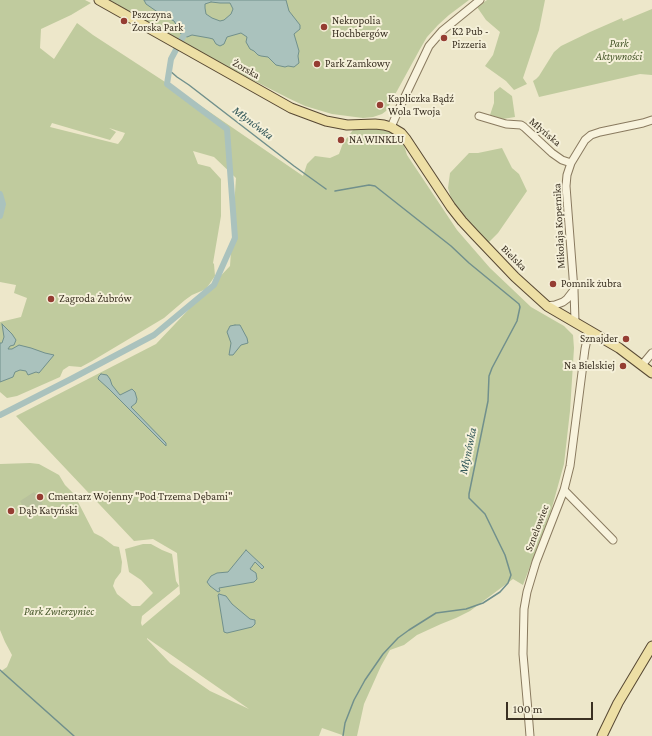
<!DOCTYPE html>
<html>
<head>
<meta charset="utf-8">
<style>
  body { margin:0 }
  #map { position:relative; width:652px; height:736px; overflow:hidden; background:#ede7ca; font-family:"Crimson Pro",serif }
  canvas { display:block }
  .scale { position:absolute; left:506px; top:702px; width:87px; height:18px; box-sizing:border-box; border:2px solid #3a3022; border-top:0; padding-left:5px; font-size:12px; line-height:14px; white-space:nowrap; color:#3a3022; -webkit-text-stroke:3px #f5f0d9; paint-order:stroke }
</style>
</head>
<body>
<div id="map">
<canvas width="652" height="736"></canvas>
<div class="scale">100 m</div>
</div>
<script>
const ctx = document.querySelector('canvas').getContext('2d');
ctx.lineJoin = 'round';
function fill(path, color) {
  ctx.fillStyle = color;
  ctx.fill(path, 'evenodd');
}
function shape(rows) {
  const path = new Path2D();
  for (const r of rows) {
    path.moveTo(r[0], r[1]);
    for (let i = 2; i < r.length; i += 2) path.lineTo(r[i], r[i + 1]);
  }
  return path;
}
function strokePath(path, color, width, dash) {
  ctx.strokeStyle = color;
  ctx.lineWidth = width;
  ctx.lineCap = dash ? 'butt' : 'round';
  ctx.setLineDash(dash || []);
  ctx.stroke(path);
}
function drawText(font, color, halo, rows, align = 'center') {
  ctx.font = font + ' "Crimson Pro",serif';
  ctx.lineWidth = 4;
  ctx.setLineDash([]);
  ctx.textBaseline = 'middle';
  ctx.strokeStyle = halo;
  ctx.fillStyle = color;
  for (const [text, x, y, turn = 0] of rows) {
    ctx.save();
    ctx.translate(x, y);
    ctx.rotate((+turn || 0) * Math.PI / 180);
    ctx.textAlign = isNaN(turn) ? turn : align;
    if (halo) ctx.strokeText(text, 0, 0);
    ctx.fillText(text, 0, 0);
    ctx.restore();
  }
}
fill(shape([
  [0,0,85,0,91,3,71,15,41,29,40,48,54,59,77,23,93,35,182,93,303,176,307,164,315,156,330,158,339,154,343,143,353,130,360,128,383,129,392,132,398,136,403,142,407,155,457,230,490,268,531,307,564,326,573,335,574,348,570,411,564,464,551,511,523,585,513,579,470,611,456,618,441,624,417,635,404,645,390,650,381,666,364,704,357,736,345,736,322,728,319,736,0,736,0,672,7,667,12,655,5,642,0,630,0,464,30,463,39,464,59,475,65,485,73,493,77,500,94,533,102,537,114,546,119,547,122,562,121,572,115,580,113,586,117,594,132,606,140,606,153,593,141,580,129,572,125,549,143,544,151,544,162,550,172,554,176,581,179,586,142,616,141,623,142,626,180,594,177,553,153,539,134,541,16,416,156,344,230,266,236,178,214,157,193,151,198,164,210,167,221,179,221,216,213,263,214,264,215,276,206,289,192,295,185,300,164,318,92,361,81,367,69,366,63,370,60,377,17,396,7,398,0,392,0,322,21,317,27,298,14,293,16,285,0,282],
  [52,123,110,140,116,132,109,128,125,133,122,139,118,144,50,127],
  [147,638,249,709,210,691,170,663,147,639],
  [110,0,469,0,449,15,438,25,427,37,420,49,386,111,382,114,373,117,363,118,332,114,305,106,288,98,184,45],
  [487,0,545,0,539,30,523,78,527,84,514,90,506,81,485,66,493,55,500,32,486,20,477,7],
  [652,9,652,75,640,74,539,97,533,81,536,79,539,76,554,52,561,46,590,32,622,18,623,21],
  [500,87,512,96,515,117,503,119,490,115,494,103,494,92],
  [502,148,512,168,519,174,527,191,498,233,488,243,456,206,451,198,448,188,450,173,469,153,478,153]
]), '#c0cb9e');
fill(shape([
  [34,492,43,504,27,514,20,501]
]), '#b8c19c');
const water = shape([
  [144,0,286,0,289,11,300,25,300,29,294,34,299,51,298,56,299,63,294,67,288,66,285,67,276,65,268,57,261,56,258,55,254,51,250,49,246,42,247,37,241,33,227,37,224,44,220,46,216,44,213,39,209,38,192,35,187,37,180,33,178,31,177,26,174,21,159,13,146,4,144,0],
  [211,2,220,3,230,3,233,9,231,14,224,20,220,21,212,18,206,14,205,8,205,4,211,2],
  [2,324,12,334,16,340,14,345,10,346,8,349,12,349,19,345,31,348,45,353,54,355,39,373,36,372,28,375,26,371,20,370,15,372,13,377,0,382,0,343,2,343,4,337,2,324],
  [235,325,240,325,247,338,248,343,241,345,233,355,229,355,231,343,227,332,230,326,235,325],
  [101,374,107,375,110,379,112,385,120,395,132,389,135,392,137,399,136,403,131,407,166,443,166,446,109,389,98,379,99,376,101,374],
  [246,550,264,567,262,569,255,562,250,569,256,573,257,579,254,582,219,588,220,591,218,592,210,586,207,582,211,576,217,573,228,572,246,550],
  [219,594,226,596,232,604,250,619,255,620,255,624,252,627,227,633,224,632,218,595,219,594]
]);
fill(water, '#aac2bd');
strokePath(water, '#71908c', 1);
strokePath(shape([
  [169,70,177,77,189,85,294,166,326,189],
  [335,191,369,185,375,186,451,246,469,263,519,304,520,307,517,321,492,368,489,376,488,401,469,494,469,498,485,514,505,555,511,575,508,583,500,592,483,603,466,609,436,613,409,630,398,638,383,654,365,680,354,700,345,723,343,736],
  [0,670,74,736]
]), '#71908c', 1.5);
strokePath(shape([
  [0,194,3,204,0,216],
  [0,415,71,379,154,335,214,285,235,238,227,129,167,84,171,59,184,35]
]), '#aac2bd', 6);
const minor = shape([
  [479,116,506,124,521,125,524,127,552,153,562,160,571,163],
  [391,127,399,109,429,46,442,31,480,0],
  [547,306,555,305,563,302,567,299,574,290],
  [575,322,574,290,566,186,567,175,571,163,585,140,591,135,600,132,643,123,652,120],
  [642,365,652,353],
  [564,490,613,540],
  [530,736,528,711,523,654,524,609,527,592,536,562,564,490,570,466,585,349,589,330]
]);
const major = shape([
  [99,0,291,108,326,121,347,125,375,124,384,125,391,127,401,133,406,139,451,207,462,221,475,235,515,277,547,306,619,348,652,373],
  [602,736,618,703,652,646]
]);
strokePath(minor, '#897a5f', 9);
strokePath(major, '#574833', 11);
strokePath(minor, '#f8f3dd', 7);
strokePath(major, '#eddfa5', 9);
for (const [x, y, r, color] of [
  [124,21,4,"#953d32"],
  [324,27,4,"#953d32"],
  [444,38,4,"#953d32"],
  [317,64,4,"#953d32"],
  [380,105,4,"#953d32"],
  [341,140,4,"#953d32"],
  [553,284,4,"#953d32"],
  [51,299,4,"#953d32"],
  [626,339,4,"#953d32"],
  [623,366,4,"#953d32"],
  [40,497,4,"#953d32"],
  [11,511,4,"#953d32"]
]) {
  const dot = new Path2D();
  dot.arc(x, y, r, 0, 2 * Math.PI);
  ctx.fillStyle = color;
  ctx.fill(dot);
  strokePath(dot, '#f5f0d9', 1.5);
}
drawText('11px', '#3a3022', '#f5f0d9', [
  ["Pszczyna",132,15],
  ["Żorska Park",132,28],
  ["Nekropolia",332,21],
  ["Hochbergów",332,34],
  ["K2 Pub -",452,32],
  ["Pizzeria",452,45],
  ["Park Zamkowy",325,64],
  ["Kapliczka Bądź",388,99],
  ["Wola Twoja",388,112],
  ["NA WINKLU",349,140],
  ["Pomnik żubra",561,284],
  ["Zagroda Żubrów",59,299],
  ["Sznajder",618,339,"right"],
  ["Na Bielskiej",615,366,"right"],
  ["Cmentarz Wojenny \"Pod Trzema Dębami\"",48,497],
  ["Dąb Katyński",19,511]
], 'left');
drawText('italic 11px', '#455629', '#f5f0d9', [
  ["Park",619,44],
  ["Aktywności",619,57],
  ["Park Zwierzyniec",59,612]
]);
drawText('11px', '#3a3022', '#f5f0d9', [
  ["Żorska",246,69,29],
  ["Młyńska",545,132,40],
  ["Mikołaja Kopernika",559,226,-93],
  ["Bielska",514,258,45],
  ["Sznelowiec",537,528,-69]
]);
drawText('italic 12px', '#325759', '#f5f0d9', [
  ["Młynówka",253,123,37],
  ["Młynówka",468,451,-78]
]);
</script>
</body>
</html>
